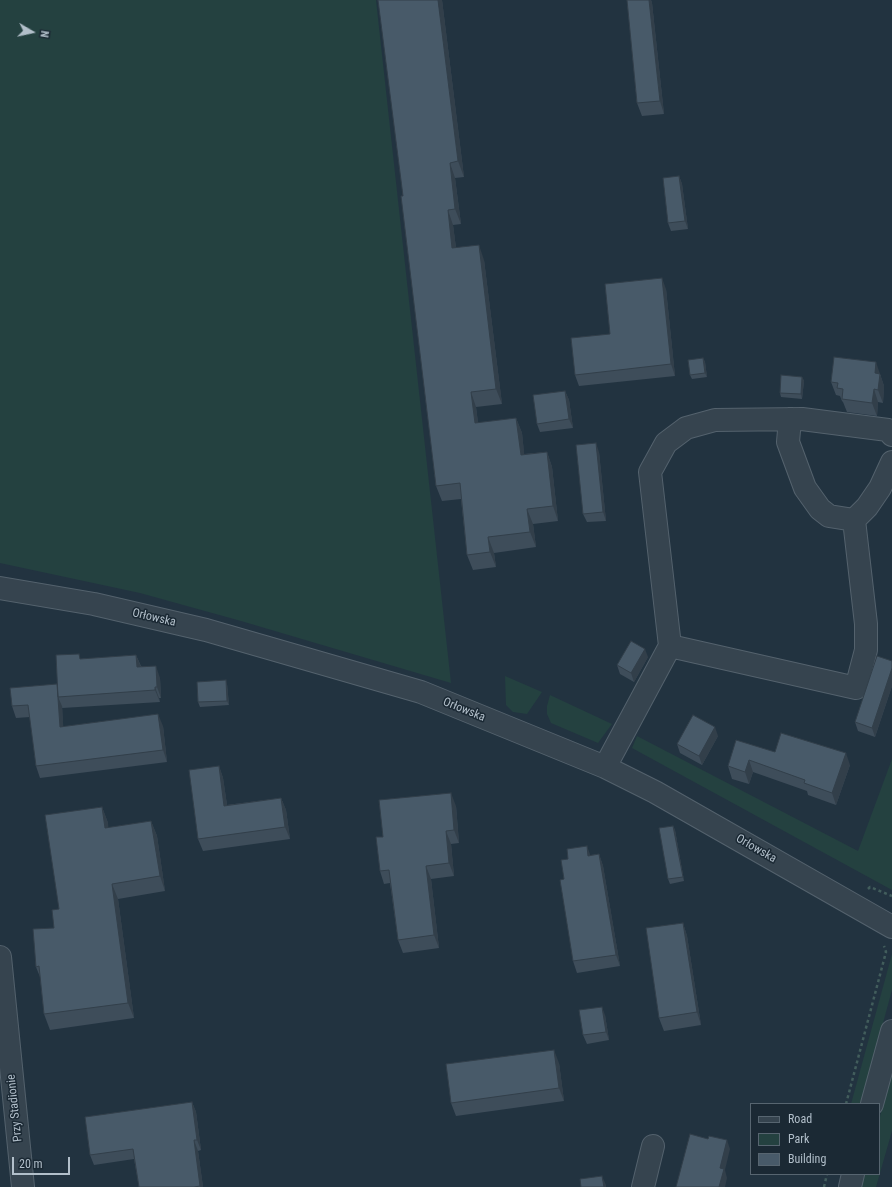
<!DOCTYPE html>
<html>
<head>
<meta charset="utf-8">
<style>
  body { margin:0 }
  #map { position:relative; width:892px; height:1187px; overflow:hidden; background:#223340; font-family:"Roboto Condensed",sans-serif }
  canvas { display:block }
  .legend { position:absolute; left:750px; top:1103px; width:130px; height:72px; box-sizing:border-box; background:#1b2934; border:1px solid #576570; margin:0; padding:5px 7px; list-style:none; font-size:12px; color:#b2bfca }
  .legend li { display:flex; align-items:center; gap:8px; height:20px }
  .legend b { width:20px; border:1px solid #576570 }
  .north { position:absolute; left:12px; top:12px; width:40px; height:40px; -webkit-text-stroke:3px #1b2934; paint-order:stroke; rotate:99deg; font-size:11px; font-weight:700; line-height:16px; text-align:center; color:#b2bfca }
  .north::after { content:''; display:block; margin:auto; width:14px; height:18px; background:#b2bfca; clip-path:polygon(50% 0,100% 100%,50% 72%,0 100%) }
  .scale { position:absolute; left:12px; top:1157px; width:58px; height:18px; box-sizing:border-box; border:2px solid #b2bfca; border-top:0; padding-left:5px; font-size:12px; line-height:14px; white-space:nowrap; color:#b2bfca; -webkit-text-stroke:3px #1b2934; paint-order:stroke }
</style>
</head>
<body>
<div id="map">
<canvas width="892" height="1187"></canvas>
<ul class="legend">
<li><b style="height:5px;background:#36444f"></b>Road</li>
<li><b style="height:11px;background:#244140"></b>Park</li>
<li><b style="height:11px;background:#485a69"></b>Building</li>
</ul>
<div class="north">N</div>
<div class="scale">20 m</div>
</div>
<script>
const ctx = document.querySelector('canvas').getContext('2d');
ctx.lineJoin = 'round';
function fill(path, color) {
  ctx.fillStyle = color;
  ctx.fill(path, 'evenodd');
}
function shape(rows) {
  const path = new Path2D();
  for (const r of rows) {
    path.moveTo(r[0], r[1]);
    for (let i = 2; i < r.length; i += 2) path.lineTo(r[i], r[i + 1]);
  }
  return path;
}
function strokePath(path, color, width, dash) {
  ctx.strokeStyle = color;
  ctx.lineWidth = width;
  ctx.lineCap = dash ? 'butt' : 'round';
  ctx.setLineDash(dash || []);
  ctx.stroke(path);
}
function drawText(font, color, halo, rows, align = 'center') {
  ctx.font = font + ' "Roboto Condensed",sans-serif';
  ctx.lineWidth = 3;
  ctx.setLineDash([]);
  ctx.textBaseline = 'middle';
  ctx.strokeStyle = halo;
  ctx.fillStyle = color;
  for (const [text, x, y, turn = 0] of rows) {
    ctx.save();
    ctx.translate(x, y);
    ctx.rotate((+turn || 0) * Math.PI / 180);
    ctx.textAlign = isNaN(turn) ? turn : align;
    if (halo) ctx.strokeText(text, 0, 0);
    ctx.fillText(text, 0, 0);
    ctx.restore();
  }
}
fill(shape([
  [0,0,376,0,451,683,241,621,140,593,0,563],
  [505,676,542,692,527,714,513,712,506,705],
  [550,695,612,724,598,743,551,723,547,714,547,706],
  [637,736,858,851,892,759,892,890,632,748],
  [892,954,892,990,861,1104,851,1104],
  [892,1072,892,1131,876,1187,861,1187,864,1174,879,1174,879,1120]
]), '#244140');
const minor = shape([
  [790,419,788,442,805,488,820,509,829,516,854,520,867,507,880,488,892,462],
  [0,588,94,604,206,630,421,692,605,767,655,792,892,927],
  [670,646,856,688,866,650,866,624,854,520],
  [605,767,670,646,650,472,666,443,686,428,715,420,802,419,888,430,892,435],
  [0,957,23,1187],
  [872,1104,892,1031],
  [643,1187,653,1146],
  [850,1187,853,1174]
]);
strokePath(minor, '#54626d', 24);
strokePath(shape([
  [868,889,870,887,892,896],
  [846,1104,886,952,884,946],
  [824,1187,827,1174]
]), '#425d5c', 2.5, [3, 3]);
strokePath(minor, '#36444f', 22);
fill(shape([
  [442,0,464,177,455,178,461,224,453,225,456,248,484,260,502,404,476,407,478,423,516,418,522,433,524,454,547,452,552,467,558,521,533,524,536,547,494,553,496,567,473,570,467,555,461,499,442,501,436,486,403,196],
  [627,0,651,0,652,3,664,114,642,116,637,103],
  [679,176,682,184,688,229,671,231,668,223],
  [666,289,675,376,579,386,575,375,610,334],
  [703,358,705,362,707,377,692,379,690,375],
  [881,375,881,377,884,386,883,403,878,402,877,416,847,412,843,402,842,401,840,396,836,395,831,382],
  [802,377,804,381,802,399,781,397,780,393],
  [565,391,569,400,573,428,540,432,537,424],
  [599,452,606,521,587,522,583,514],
  [136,655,141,666,160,678,161,698,159,698,160,702,62,708,62,706,63,726,163,726,167,762,40,778,36,766,30,717,16,718,12,706,58,687,81,659],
  [648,657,634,682,620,674,617,665],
  [892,661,892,686,875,737,858,731,855,722],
  [227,684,229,705,200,707,198,702],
  [718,736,702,765,680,753,677,744],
  [775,752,850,765,836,805,808,795,807,791,753,772,749,784,732,779,728,766],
  [219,766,223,778,227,805,281,798,286,810,290,839,203,851,198,839],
  [456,806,459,843,451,844,454,876,431,879,439,948,403,953,398,940,390,883,384,884,380,871,383,837],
  [102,807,108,823,108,828,151,821,157,836,165,891,118,899,134,1018,50,1030,44,1014,40,977,36,967,54,928,59,909],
  [673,826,675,830,684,881,670,884,668,879],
  [599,854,603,866,620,966,577,973,573,961,564,879,591,855],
  [683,923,687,936,701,1025,664,1031,659,1018],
  [605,1015,609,1040,587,1044,583,1035],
  [559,1063,564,1101,456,1116,451,1103],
  [192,1102,196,1112,201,1150,198,1151,203,1187,139,1187,134,1159,94,1165,90,1155]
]), '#3e4d5a');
fill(shape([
  [438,0,442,0,464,177,458,161],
  [649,0,651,0,652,3,664,114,660,101],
  [450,163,455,178,461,224,455,209],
  [679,176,682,184,688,229,685,221],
  [448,210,453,225,458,263,452,248],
  [479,245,484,260,502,404,496,389],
  [662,278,666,289,675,376,671,364],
  [703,358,705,362,707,377,705,373],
  [876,362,884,386,883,403,878,390,875,373],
  [802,377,804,381,802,399,801,394],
  [874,389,878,402,877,416,872,403],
  [565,391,569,400,573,428,569,419],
  [471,392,476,407,480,438,475,423],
  [516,418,522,433,526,470,521,455],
  [596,443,599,452,606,521,603,512],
  [547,452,552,467,558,521,553,506],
  [527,509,533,524,536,547,530,532],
  [488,537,494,553,496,567,490,552],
  [645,649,648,657,634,682,631,673],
  [136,655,141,667,137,667],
  [156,666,160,678,161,698,157,687],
  [892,668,892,686,875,737,872,728],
  [226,680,227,684,229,705,227,701],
  [57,684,61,696,58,697,62,706,64,738,60,727],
  [155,687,159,698,160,702,155,690],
  [158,714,163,726,167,762,163,750],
  [715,727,718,736,702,765,699,756],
  [846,753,850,765,836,805,832,793],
  [749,760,753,772,749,784,745,772],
  [219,766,223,778,229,818,224,806],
  [451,793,456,806,459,843,454,830],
  [281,798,286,810,290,839,285,827],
  [102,807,108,823,110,844,105,828],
  [151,821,157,836,165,891,160,876],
  [673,826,675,830,684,881,683,877],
  [446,831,451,844,454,876,449,863],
  [587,846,591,857,588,856],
  [599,854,603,866,620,966,616,955],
  [426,866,431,879,439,948,434,935],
  [112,884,118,899,134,1018,128,1003],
  [683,923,687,936,701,1025,697,1012],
  [602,1007,605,1015,609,1040,606,1032],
  [554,1050,559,1063,564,1101,559,1088],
  [192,1102,196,1112,201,1150,197,1140],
  [194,1140,198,1151,203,1187,200,1187,200,1186],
  [727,1140,730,1149,725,1170,727,1178,725,1187,719,1187,720,1168],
  [602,1176,606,1185,606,1187,604,1187]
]), '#323f4a');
const building = shape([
  [378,0,438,0,458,161,450,163,455,209,448,210,452,248,479,245,496,389,471,392,475,423,516,418,521,455,547,452,553,506,527,509,530,532,488,537,490,552,467,555,460,483,436,486,401,196,403,196,378,0],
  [627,0,649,0,660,101,637,103,627,0],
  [679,176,685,221,668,223,663,178,679,176],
  [662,278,671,364,575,375,571,338,610,334,605,284,662,278],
  [834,357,876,362,875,373,880,374,878,390,874,389,872,403,842,399,843,389,837,388,838,383,831,382,834,357],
  [703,358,705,373,690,375,688,360,703,358],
  [781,375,802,377,801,394,780,393,781,375],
  [565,391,569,419,537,424,533,395,565,391],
  [596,443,603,512,583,514,576,445,596,443],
  [631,641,645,649,631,673,617,665,631,641],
  [79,654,80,659,136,655,137,667,156,666,157,687,155,687,155,690,58,697,56,655,79,654],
  [877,656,892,661,892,668,872,728,855,722,877,656],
  [226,680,227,701,198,702,197,682,226,680],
  [57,684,60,727,158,714,163,750,36,766,28,705,12,706,10,688,57,684],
  [693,715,715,727,699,756,677,744,693,715],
  [781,733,846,753,832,793,804,783,805,780,749,760,745,772,728,766,736,740,775,752,781,733],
  [219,766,224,806,281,798,285,827,198,839,189,770,219,766],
  [451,793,454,830,446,831,449,863,426,866,434,935,398,940,389,870,380,871,376,837,383,837,379,800,451,793],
  [102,807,105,828,151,821,160,876,112,884,128,1003,44,1014,39,966,36,967,33,929,54,928,52,910,59,909,45,815,102,807],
  [673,826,683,877,668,879,659,828,673,826],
  [587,846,588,856,599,854,616,955,573,961,560,880,564,879,561,860,568,859,567,849,587,846],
  [683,923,697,1012,659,1018,646,928,683,923],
  [602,1007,606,1032,583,1035,579,1010,602,1007],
  [554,1050,559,1088,451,1103,446,1064,554,1050],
  [192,1102,197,1140,194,1140,200,1186,194,1187,139,1187,133,1149,90,1155,85,1117,192,1102],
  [690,1134,708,1139,709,1136,727,1140,720,1168,724,1169,719,1187,676,1187,690,1134],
  [602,1176,604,1187,581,1187,580,1179,602,1176]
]);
fill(building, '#485a69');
strokePath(building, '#323f4a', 1);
drawText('12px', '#b2bfca', '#1b2934', [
  ["Orłowska",154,618,13],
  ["Orłowska",464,710,22],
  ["Orłowska",756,849,30],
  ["Przy Stadionie",15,1108,-96]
]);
</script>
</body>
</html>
